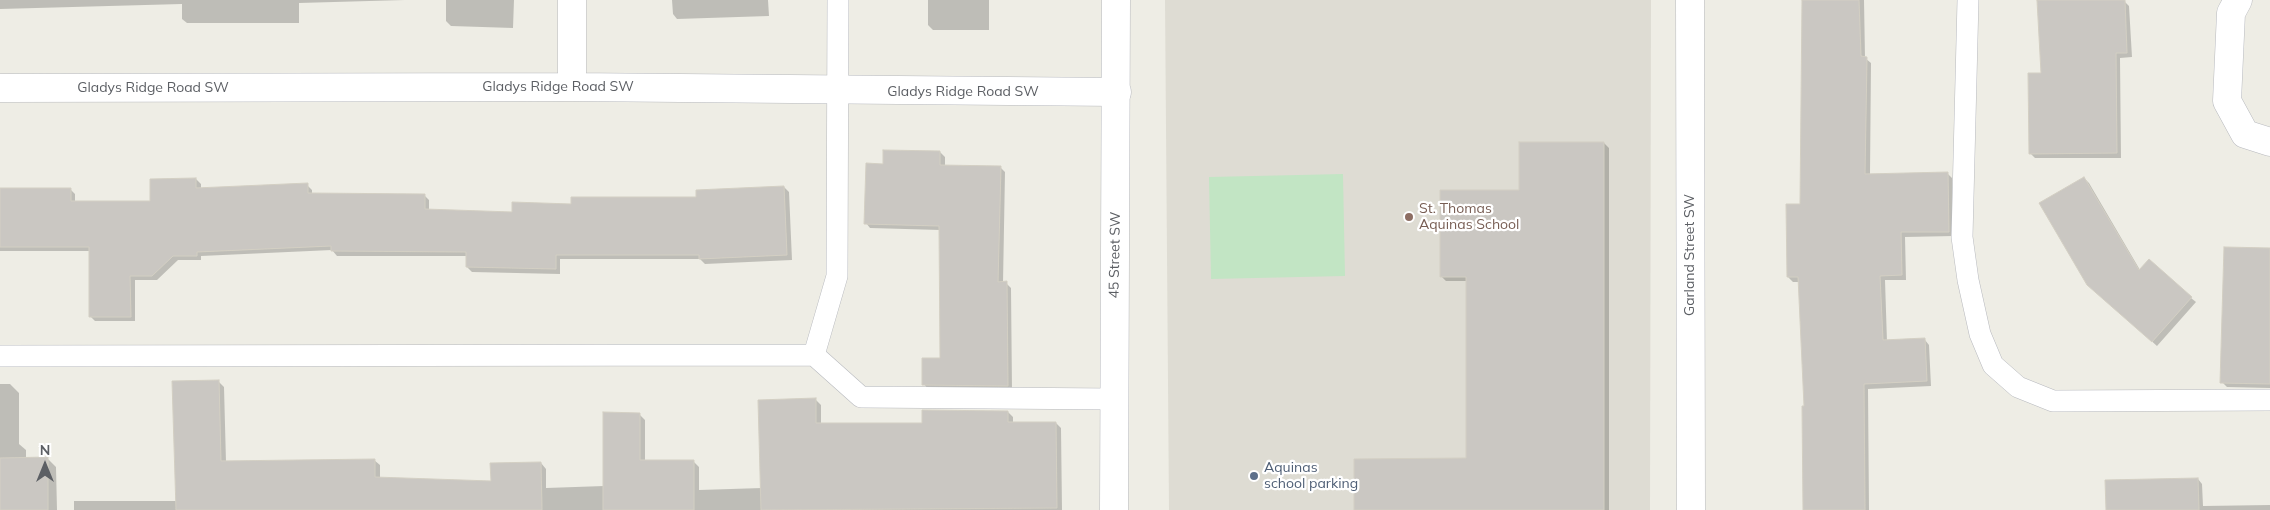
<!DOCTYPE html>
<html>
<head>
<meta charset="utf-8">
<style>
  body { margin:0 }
  #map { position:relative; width:2270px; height:510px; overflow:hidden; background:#eeede5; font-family:Mulish,sans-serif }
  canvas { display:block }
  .north { position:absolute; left:20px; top:440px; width:50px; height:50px; -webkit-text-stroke:4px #fff; paint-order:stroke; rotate:0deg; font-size:14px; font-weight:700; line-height:20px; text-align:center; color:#5c5f64 }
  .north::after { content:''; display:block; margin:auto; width:18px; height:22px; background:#5c5f64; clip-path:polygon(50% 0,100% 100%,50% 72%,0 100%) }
</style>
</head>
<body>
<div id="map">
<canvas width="2270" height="510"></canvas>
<div class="north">N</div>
</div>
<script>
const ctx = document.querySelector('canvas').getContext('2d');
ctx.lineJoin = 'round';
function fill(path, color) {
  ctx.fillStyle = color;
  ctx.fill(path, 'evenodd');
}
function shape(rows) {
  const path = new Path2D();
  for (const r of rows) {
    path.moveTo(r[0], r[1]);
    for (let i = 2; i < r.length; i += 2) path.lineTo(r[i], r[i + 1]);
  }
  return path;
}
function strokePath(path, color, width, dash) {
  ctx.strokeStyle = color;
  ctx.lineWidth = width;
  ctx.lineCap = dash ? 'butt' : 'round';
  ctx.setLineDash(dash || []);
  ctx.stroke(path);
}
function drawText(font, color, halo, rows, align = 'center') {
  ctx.font = font + ' Mulish,sans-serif';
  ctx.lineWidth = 4.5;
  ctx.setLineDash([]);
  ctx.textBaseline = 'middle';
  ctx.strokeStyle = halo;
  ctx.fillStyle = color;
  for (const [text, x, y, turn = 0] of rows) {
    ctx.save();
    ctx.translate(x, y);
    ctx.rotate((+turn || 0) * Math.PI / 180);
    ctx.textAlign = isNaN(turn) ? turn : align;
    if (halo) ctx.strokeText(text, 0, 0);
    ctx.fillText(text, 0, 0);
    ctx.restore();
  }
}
fill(shape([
  [1165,0,1651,0,1650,510,1169,510]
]), '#dedcd3');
fill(shape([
  [1343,174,1345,276,1211,279,1209,177]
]), '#c2e5c4');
fill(shape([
  [0,0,405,0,299,3,299,23,187,23,182,19,182,4,0,9],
  [446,0,514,0,513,28,451,26,446,21],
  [672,0,768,0,769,16,677,19,673,14],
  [928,0,989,0,989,30,933,30,928,25],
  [1803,0,1864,0,1865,58,1871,63,1870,175,1947,173,1952,178,1954,236,1905,237,1906,280,1885,280,1887,342,1925,340,1929,345,1931,386,1868,389,1869,510,1804,510,1805,407,1800,282,1793,282,1788,277,1802,205],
  [2038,0,2124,1,2129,6,2132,57,2120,58,2121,158,2035,158,2030,153,2042,75],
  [1604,143,1609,148,1609,510,1355,510,1468,459,1468,281,1446,281,1441,276,1521,191],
  [940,152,945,157,945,166,1000,167,1005,172,1003,283,1006,283,1011,288,1012,390,928,389,924,384,942,359,940,230,870,228,866,223,885,165],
  [2084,178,2089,183,2140,270,2191,298,2196,302,2157,346,2088,284],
  [196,179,201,184,201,190,307,185,312,190,312,195,424,195,429,200,429,210,513,213,572,205,698,198,784,187,789,192,792,260,705,264,700,259,560,259,560,274,472,272,467,267,467,256,337,256,332,250,201,256,201,260,178,260,157,280,135,280,135,321,95,321,90,316,90,251,0,251,0,189,70,189,75,194,75,202,151,202],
  [2270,249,2270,388,2227,387,2222,382],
  [218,381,224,387,226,462,374,460,380,465,380,478,492,483,541,463,546,469,546,488,604,486,639,414,645,420,645,461,693,461,699,467,699,490,762,488,815,399,821,405,821,424,924,424,1008,412,1013,417,1013,423,1056,423,1061,428,1062,510,74,510,74,501,177,501],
  [0,384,10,384,19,393,19,444,26,450,26,458,47,458,56,467,57,510,0,510],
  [2198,479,2202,484,2203,506,2270,505,2270,510,2107,510]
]), '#0003');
const building = shape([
  [1802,0,1859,0,1861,56,1867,57,1865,174,1948,172,1949,232,1901,232,1902,275,1880,276,1883,340,1925,338,1927,381,1864,384,1865,510,1803,510,1802,406,1804,406,1798,277,1787,277,1786,204,1800,204,1802,0],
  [2037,0,2125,0,2127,53,2116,53,2117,153,2029,154,2028,73,2041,73,2037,0],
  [1519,142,1604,142,1604,510,1354,510,1354,459,1466,458,1466,277,1440,277,1440,190,1519,190,1519,142],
  [883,150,940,151,940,165,1001,166,998,282,1007,281,1008,386,922,385,922,358,940,358,939,226,864,224,866,163,883,164,883,150],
  [2084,177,2139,270,2149,259,2192,297,2152,342,2087,285,2039,203,2084,177],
  [196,178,196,188,308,183,308,193,425,194,425,209,512,212,512,202,571,204,571,197,696,197,696,190,784,186,787,255,699,259,699,255,556,255,556,269,466,267,466,252,331,251,331,246,197,252,197,256,173,256,152,276,130,276,131,317,89,317,89,247,0,247,0,188,71,188,71,201,150,201,150,179,196,178],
  [2224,247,2270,248,2270,384,2220,383,2224,247],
  [219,380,221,461,375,459,375,477,491,481,490,463,541,462,542,510,176,510,172,381,219,380],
  [816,398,816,423,922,423,922,410,1008,411,1008,422,1056,422,1057,508,761,510,758,400,816,398],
  [603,412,640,413,640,460,694,460,694,510,603,510,603,412],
  [48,457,48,510,0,510,0,458,48,457],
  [2198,478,2199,510,2106,510,2105,480,2198,478]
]);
fill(building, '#cac7c2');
strokePath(building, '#d3cfc3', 1);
const service = shape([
  [838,0,837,276,814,355,861,397,1114,399],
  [1968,0,1962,237,1968,280,1980,334,1993,365,2018,387,2053,401,2270,400],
  [0,356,814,355]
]);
const minor = shape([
  [1690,0,1691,510],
  [2238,0,2231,13,2227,101,2245,134,2270,142],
  [572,87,572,0],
  [0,88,572,87,1117,92]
]);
const tertiary = shape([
  [1114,510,1116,0]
]);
strokePath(service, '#b7b9be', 22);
strokePath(minor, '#b7b9be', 29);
strokePath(tertiary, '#b7b9be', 29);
strokePath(service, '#fff', 21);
strokePath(minor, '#fff', 28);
strokePath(tertiary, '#fff', 28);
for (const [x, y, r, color] of [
  [1409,217,5,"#8d6e63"],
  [1254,476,5,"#5c6f8a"]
]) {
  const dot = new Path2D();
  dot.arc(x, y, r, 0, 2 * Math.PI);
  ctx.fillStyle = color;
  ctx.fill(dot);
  strokePath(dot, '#fff', 2);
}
drawText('14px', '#5c5f64', '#fff', [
  ["Gladys Ridge Road SW",558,87],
  ["Gladys Ridge Road SW",153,88],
  ["Gladys Ridge Road SW",963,92],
  ["45 Street SW",1115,255,-89],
  ["Garland Street SW",1690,255,-90]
]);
drawText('14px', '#785e54', '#fff', [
  ["St. Thomas",1419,209],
  ["Aquinas School",1419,225]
], 'left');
drawText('14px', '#4e5e75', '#fff', [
  ["Aquinas",1264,468],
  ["school parking",1264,484]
], 'left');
</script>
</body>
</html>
